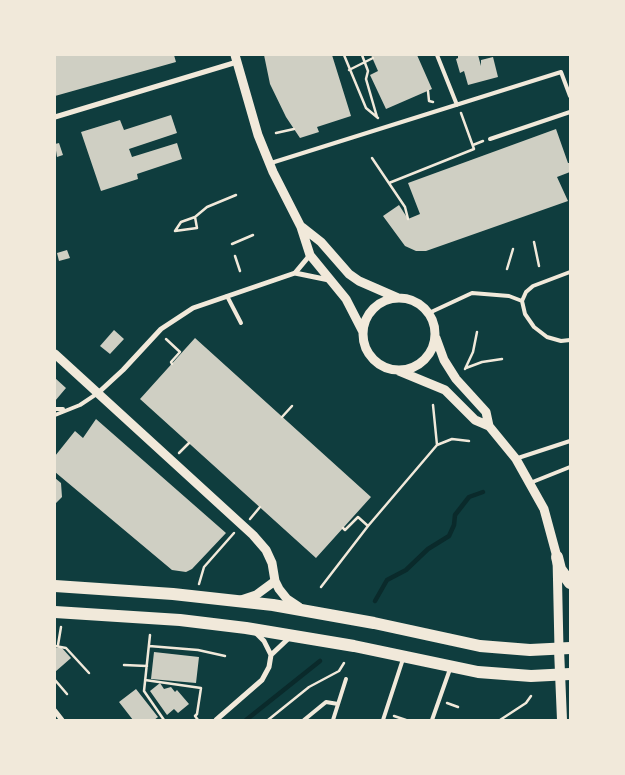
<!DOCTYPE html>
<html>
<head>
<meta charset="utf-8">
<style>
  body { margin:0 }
  #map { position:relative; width:625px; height:775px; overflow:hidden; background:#0f3d3e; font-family:"Space Grotesk",sans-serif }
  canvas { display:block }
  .frame { position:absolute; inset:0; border:56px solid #f1e9da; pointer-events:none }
</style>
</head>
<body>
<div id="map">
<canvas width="625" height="775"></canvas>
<div class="frame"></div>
</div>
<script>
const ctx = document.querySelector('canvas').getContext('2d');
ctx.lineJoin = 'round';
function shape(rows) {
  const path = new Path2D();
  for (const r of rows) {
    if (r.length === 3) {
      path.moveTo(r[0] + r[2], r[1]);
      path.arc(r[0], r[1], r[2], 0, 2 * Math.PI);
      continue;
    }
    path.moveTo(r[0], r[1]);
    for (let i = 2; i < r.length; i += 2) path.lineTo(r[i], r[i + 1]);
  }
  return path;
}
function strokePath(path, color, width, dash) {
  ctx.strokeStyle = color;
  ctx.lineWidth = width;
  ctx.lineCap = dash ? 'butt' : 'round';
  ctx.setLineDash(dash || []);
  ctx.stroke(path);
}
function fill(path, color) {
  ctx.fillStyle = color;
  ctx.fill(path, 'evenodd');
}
strokePath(shape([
  [375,601,387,580,406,570,428,549,449,536,454,525,455,515,469,497,483,492],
  [246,720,320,661]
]), '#0a2a2b', 4.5);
fill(shape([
  [55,55,174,55,176,62,55,96],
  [264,55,332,55,351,116,317,127,319,132,300,138,286,117,270,84],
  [371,55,417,55,432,89,386,109,370,75,378,71],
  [458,55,478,55,481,66,481,60,493,57,498,77,468,85,464,71,460,73,456,59,458,58],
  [171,115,177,133,129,149,132,157,177,143,182,159,137,174,138,179,101,191,81,132,120,120,124,130],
  [556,129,568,163,570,163,570,172,557,177,568,201,426,251,416,251,405,246,383,216,399,205,408,219,420,214,408,183],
  [59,143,63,155,57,157,55,144],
  [67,250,70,258,59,261,57,253],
  [114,330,124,339,110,354,100,346],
  [195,338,371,497,316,558,140,399],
  [55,378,66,388,55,401],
  [96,419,226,533,192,569,186,572,172,570,55,472,55,456,75,431,83,438],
  [55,478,61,483,62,497,55,504],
  [55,648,62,648,71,658,55,672],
  [154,652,199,657,196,683,151,679],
  [160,683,164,689,171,687,175,692,177,690,189,704,178,713,174,709,167,715,150,691],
  [136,689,158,717,154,720,133,720,119,702]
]), '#cfcfc3');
strokePath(shape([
  [344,55,366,108,378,118],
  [362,55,368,71,366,79,377,117],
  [349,70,373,58],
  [428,91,429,101,433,102],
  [276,133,294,129],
  [473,145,483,141],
  [372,158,405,207,408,219],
  [389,183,474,149,461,113],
  [195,217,197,228,175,231,181,222,195,217,207,207,236,195],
  [534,242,539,266],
  [232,244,253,235],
  [235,256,240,271],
  [507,269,513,249],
  [166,339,180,352,171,362,172,364],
  [466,368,482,362,502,359],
  [465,369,473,352,477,332],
  [433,405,437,445],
  [282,417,292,406],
  [179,453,189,443],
  [250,519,260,507],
  [343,528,345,530,358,517,368,526],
  [199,584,204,567,234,533],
  [321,587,368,526,437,445,452,439,469,441],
  [150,635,144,691,164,720],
  [58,645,61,627],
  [55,646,66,648,89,673],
  [149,646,198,650,225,656],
  [124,665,147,666],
  [55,680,67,694],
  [145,680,201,688,197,714,195,716,198,720],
  [447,703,458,707],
  [394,716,406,720],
  [268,720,309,687,339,671,344,663],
  [500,720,526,703,531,696]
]), '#f1e9da', 2.5);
strokePath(shape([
  [437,55,457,105],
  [490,139,570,112],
  [271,163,561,72,570,96],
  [570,272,533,286,526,292,522,301,525,314,534,327,547,337,561,341,570,340],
  [227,296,241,323],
  [429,313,472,293,509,296,522,301],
  [55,409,63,409],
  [55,415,80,405,98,393],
  [518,458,570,441],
  [530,483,570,467],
  [304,720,326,702,338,704],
  [333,720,346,679],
  [383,720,403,659],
  [432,720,450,669]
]), '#f1e9da', 4);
strokePath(shape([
  [55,117,237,62],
  [295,273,310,255],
  [98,393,123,370,161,329,193,308,295,273,329,280],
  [256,633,264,641,271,655],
  [55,711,62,720],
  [216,720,262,680,269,667,271,655,289,638]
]), '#f1e9da', 5);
strokePath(shape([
  [235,55,258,135,273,172,301,227,310,255,346,299,363,332],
  [302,227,321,242,349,274,359,281,398,298],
  [399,334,36],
  [436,338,444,360,456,379,486,412,489,426,516,459,544,509,557,557,559,649],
  [55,354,253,535,266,550,272,563,275,581,279,589,287,599,299,607],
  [399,371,445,390,475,420,489,426],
  [241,600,256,595,275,581]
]), '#f1e9da', 9);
strokePath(shape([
  [559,649,562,720]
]), '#f1e9da', 10);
strokePath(shape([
  [557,557,560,569,570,583],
  [55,586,173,594,273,605,374,623,480,646,530,650,570,648],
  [55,612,180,620,246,628,354,646,478,672,531,676,570,674]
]), '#f1e9da', 12);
</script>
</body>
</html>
